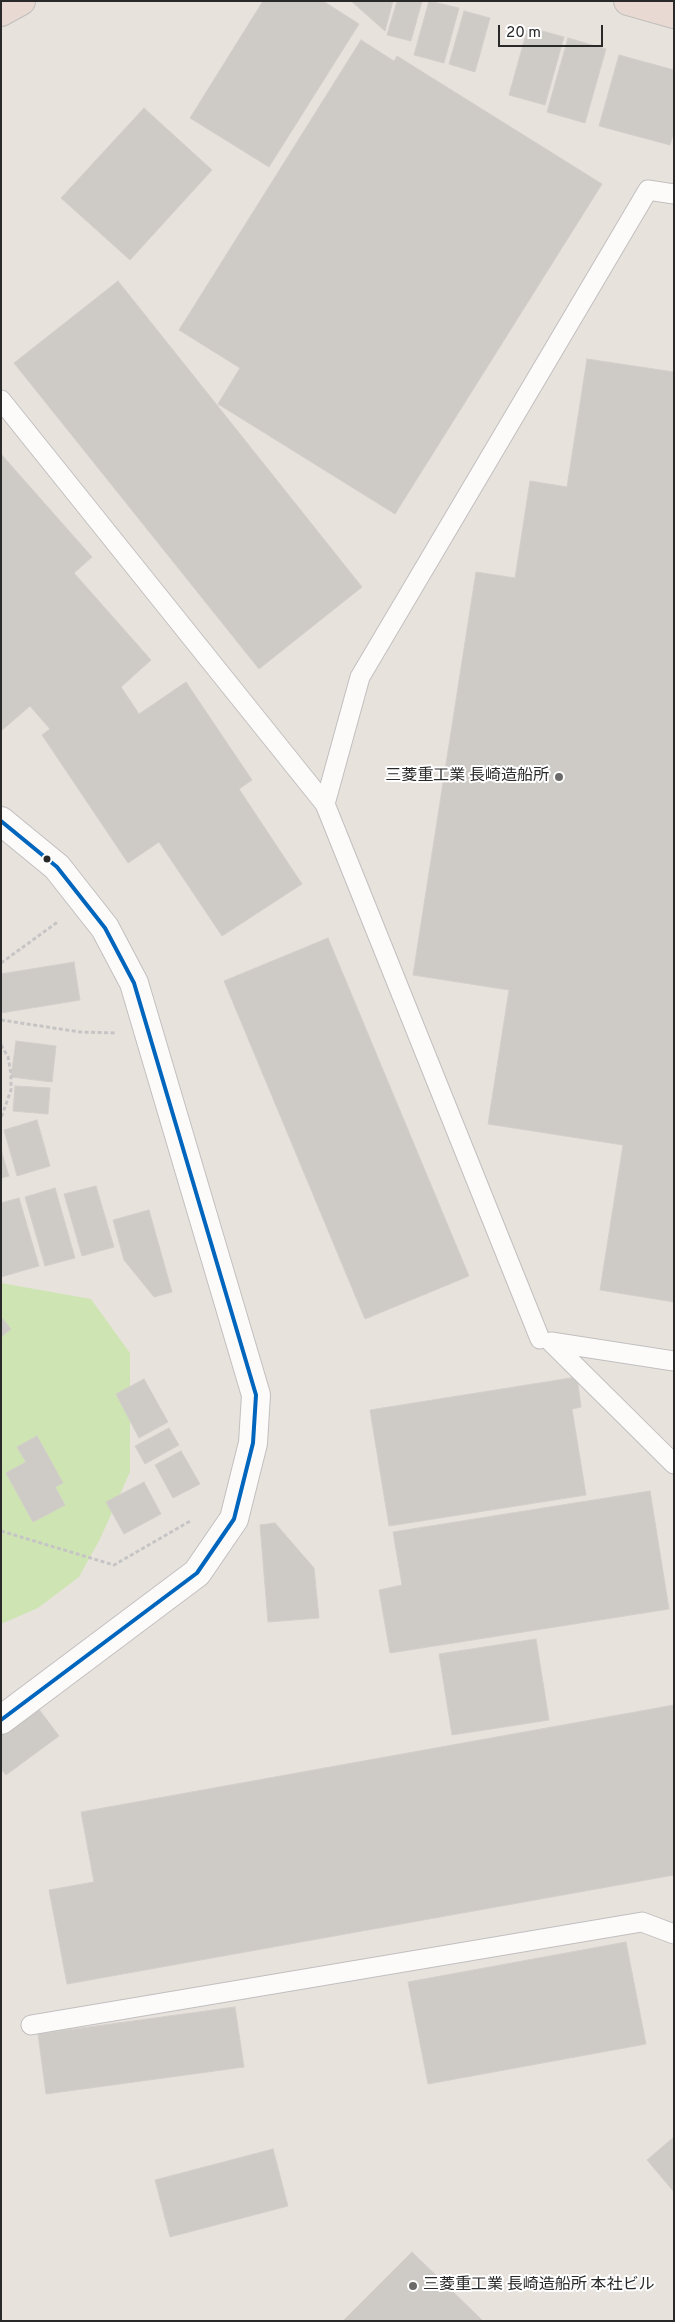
<!DOCTYPE html>
<html>
<head>
<meta charset="utf-8">
<style>
  body { margin:0 }
  #map { position:relative; width:675px; height:2322px; overflow:hidden; background:#e8e2dd; font-family:Overpass,sans-serif }
  canvas { display:block }
  .frame { position:absolute; inset:0; border:2px solid #292929; pointer-events:none }
  .scale { position:absolute; left:498px; top:25px; width:105px; height:22px; box-sizing:border-box; border:2px solid #292929; border-top:0; padding-left:6px; font-size:15px; line-height:18px; white-space:nowrap; color:#292929; -webkit-text-stroke:4px #fff; paint-order:stroke }
</style>
</head>
<body>
<div id="map">
<canvas width="675" height="2322"></canvas>
<div class="frame"></div>
<div class="scale">20 m</div>
</div>
<script>
const ctx = document.querySelector('canvas').getContext('2d');
ctx.lineJoin = 'round';
function fill(path, color) {
  ctx.fillStyle = color;
  ctx.fill(path, 'evenodd');
}
function shape(rows) {
  const path = new Path2D();
  for (const r of rows) {
    path.moveTo(r[0], r[1]);
    for (let i = 2; i < r.length; i += 2) path.lineTo(r[i], r[i + 1]);
  }
  return path;
}
function strokePath(path, color, width, dash) {
  ctx.strokeStyle = color;
  ctx.lineWidth = width;
  ctx.lineCap = dash ? 'butt' : 'round';
  ctx.setLineDash(dash || []);
  ctx.stroke(path);
}
function drawText(font, color, halo, rows, align = 'center') {
  ctx.font = font + ' Overpass,"Noto Sans JP",sans-serif';
  ctx.lineWidth = 4;
  ctx.setLineDash([]);
  ctx.textBaseline = 'middle';
  ctx.strokeStyle = halo;
  ctx.fillStyle = color;
  for (const [text, x, y, turn = 0] of rows) {
    ctx.save();
    ctx.translate(x, y);
    ctx.rotate((+turn || 0) * Math.PI / 180);
    ctx.textAlign = isNaN(turn) ? turn : align;
    if (halo) ctx.strokeText(text, 0, 0);
    ctx.fillText(text, 0, 0);
    ctx.restore();
  }
}
fill(shape([
  [1,1283,91,1299,130,1353,130,1472,100,1539,79,1577,38,1608,1,1624]
]), '#cee5b3');
const building = shape([
  [263,1,323,1,359,24,269,167,190,118,263,1],
  [351,1,393,1,385,31,351,1],
  [397,1,422,1,411,41,387,35,397,1],
  [429,1,459,8,444,63,414,55,429,1],
  [464,11,490,18,475,72,449,64,464,11],
  [528,27,564,37,545,105,509,95,528,27],
  [568,38,606,49,585,123,547,112,568,38],
  [361,40,394,61,397,56,602,184,395,514,218,404,240,368,179,330,361,40],
  [619,55,674,70,674,132,670,145,599,126,619,55],
  [144,108,212,170,130,260,61,198,144,108],
  [118,281,362,587,259,669,14,363,118,281],
  [587,359,674,372,674,1302,600,1290,623,1145,488,1124,509,990,413,975,476,572,515,578,530,481,567,487,587,359],
  [1,454,92,557,74,573,151,660,121,687,139,714,186,682,252,780,239,789,302,884,222,936,159,842,128,863,42,735,50,729,30,706,1,731,1,454],
  [328,938,469,1276,365,1319,224,981,328,938],
  [74,962,80,1000,1,1013,1,974,74,962],
  [16,1041,56,1046,52,1082,11,1077,16,1041],
  [15,1086,50,1088,48,1114,13,1111,15,1086],
  [37,1120,50,1166,17,1176,4,1130,37,1120],
  [1,1150,9,1176,1,1178,1,1150],
  [96,1186,114,1247,82,1256,64,1194,96,1186],
  [55,1188,75,1258,45,1266,25,1197,55,1188],
  [19,1198,39,1266,1,1277,1,1203,19,1198],
  [149,1210,172,1292,154,1297,124,1260,113,1220,149,1210],
  [1,1317,11,1329,1,1337,1,1317],
  [577,1377,581,1407,572,1409,586,1495,389,1526,370,1410,577,1377],
  [144,1379,168,1422,139,1438,116,1394,144,1379],
  [169,1428,179,1445,145,1464,135,1446,169,1428],
  [37,1436,63,1483,55,1487,65,1505,33,1522,6,1473,26,1462,17,1447,37,1436],
  [181,1451,200,1484,173,1498,155,1465,181,1451],
  [144,1482,161,1514,124,1534,106,1502,144,1482],
  [650,1491,669,1609,390,1653,379,1590,402,1585,393,1532,650,1491],
  [275,1523,314,1568,319,1618,268,1622,260,1525,275,1523],
  [536,1639,549,1720,452,1735,439,1654,536,1639],
  [674,1705,674,1875,67,1984,49,1890,94,1882,81,1812,674,1705],
  [38,1708,59,1736,6,1775,1,1769,1,1735,38,1708],
  [626,1942,646,2044,428,2084,408,1982,626,1942],
  [235,2007,244,2067,46,2094,38,2034,235,2007],
  [674,2137,674,2192,647,2160,674,2137],
  [273,2149,288,2206,170,2237,155,2180,273,2149],
  [412,2252,483,2321,343,2321,412,2252]
]);
fill(building, '#cecbc7');
strokePath(building, '#d3ceca', 1);
const lane = shape([
  [1,400,325,804],
  [540,1339,325,804,360,677,648,190,674,194],
  [674,1361,551,1342,674,1464],
  [31,2025,642,1922,674,1934]
]);
const secondary = shape([
  [1,821,57,867,105,928,134,983,256,1395,253,1443,234,1519,197,1573,1,1720]
]);
const highway = shape([
  [628,1,674,14],
  [1,12,21,1]
]);
strokePath(lane, '#c1bfbf', 21);
strokePath(secondary, '#c1bfbf', 30);
strokePath(highway, '#c0bebc', 30);
strokePath(shape([
  [1,963,59,921],
  [1,1020,80,1032,116,1033],
  [1,1045,8,1057,11,1074,11,1090,1,1118],
  [1,1531,114,1565,192,1520]
]), '#c6c5c5', 3, [4, 2.5]);
strokePath(lane, '#fcfbfa', 19);
strokePath(secondary, '#fcfbfa', 28);
strokePath(highway, '#e8dad2', 28);
strokePath(shape([
  [1,821,57,867,105,928,134,983,256,1395,253,1443,234,1519,197,1573,1,1720]
]), '#0065bd', 4);
for (const [x, y, r, color] of [
  [559,777,5,"#6c6a68"],
  [47,859,4.5,"#292929"],
  [413,2286,5,"#6c6a68"]
]) {
  const dot = new Path2D();
  dot.arc(x, y, r, 0, 2 * Math.PI);
  ctx.fillStyle = color;
  ctx.fill(dot);
  strokePath(dot, '#fff', 2);
}
drawText('16px', '#292929', '#fff', [
  ["三菱重工業 長崎造船所",549,777],
  ["三菱重工業 長崎造船所 本社ビル",423,2286,"left"]
], 'right');
</script>
</body>
</html>
